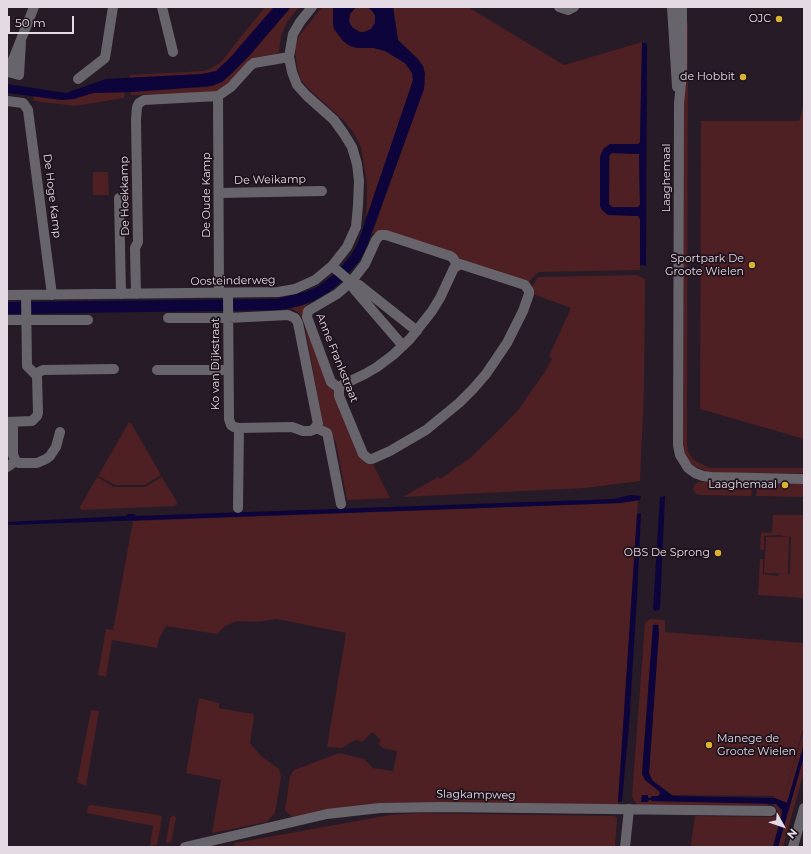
<!DOCTYPE html>
<html>
<head>
<meta charset="utf-8">
<style>
  body { margin:0 }
  #map { position:relative; width:811px; height:854px; overflow:hidden; background:#271b27; font-family:Montserrat,sans-serif }
  canvas { display:block }
  .frame { position:absolute; inset:0; border:8px solid #e3dae3; pointer-events:none }
  .north { position:absolute; left:763px; top:806px; width:40px; height:40px; -webkit-text-stroke:3px #1e121d; paint-order:stroke; rotate:130deg; font-size:11px; font-weight:700; line-height:16px; text-align:center; color:#e3dae3 }
  .north::after { content:''; display:block; margin:auto; width:14px; height:18px; background:#e3dae3; clip-path:polygon(50% 0,100% 100%,50% 72%,0 100%) }
  .scale { position:absolute; left:8px; top:16px; width:66px; height:18px; box-sizing:border-box; border:2px solid #e3dae3; border-top:0; padding-left:5px; font-size:12px; line-height:14px; white-space:nowrap; color:#e3dae3; -webkit-text-stroke:3px #1e121d; paint-order:stroke }
</style>
</head>
<body>
<div id="map">
<canvas width="811" height="854"></canvas>
<div class="frame"></div>
<div class="north">N</div>
<div class="scale">50 m</div>
</div>
<script>
const ctx = document.querySelector('canvas').getContext('2d');
ctx.lineJoin = 'round';
function fill(path, color) {
  ctx.fillStyle = color;
  ctx.fill(path, 'evenodd');
}
function shape(rows) {
  const path = new Path2D();
  for (const r of rows) {
    if (r.length === 3) {
      path.moveTo(r[0] + r[2], r[1]);
      path.arc(r[0], r[1], r[2], 0, 2 * Math.PI);
      continue;
    }
    path.moveTo(r[0], r[1]);
    for (let i = 2; i < r.length; i += 2) path.lineTo(r[i], r[i + 1]);
  }
  return path;
}
function strokePath(path, color, width, dash) {
  ctx.strokeStyle = color;
  ctx.lineWidth = width;
  ctx.lineCap = dash ? 'butt' : 'round';
  ctx.setLineDash(dash || []);
  ctx.stroke(path);
}
function drawText(font, color, halo, rows, align = 'center') {
  ctx.font = font + ' Montserrat,sans-serif';
  ctx.lineWidth = 3.5;
  ctx.setLineDash([]);
  ctx.textBaseline = 'middle';
  ctx.strokeStyle = halo;
  ctx.fillStyle = color;
  for (const [text, x, y, turn = 0] of rows) {
    ctx.save();
    ctx.translate(x, y);
    ctx.rotate((+turn || 0) * Math.PI / 180);
    ctx.textAlign = isNaN(turn) ? turn : align;
    if (halo) ctx.strokeText(text, 0, 0);
    ctx.fillText(text, 0, 0);
    ctx.restore();
  }
}
fill(shape([
  [362,19,13],
  [265,7,274,7,229,59,216,71,202,74,130,78,130,75,204,71,212,68,220,63],
  [291,7,299,7,287,22,281,36,279,52,277,54,254,58,225,87,214,93,131,95,131,92,143,91,207,87,222,82,232,73,249,56],
  [322,7,333,7,333,23,364,48,374,48,385,51,405,63,412,73,413,80,412,86,366,218,367,204,367,183,361,147,353,132,344,121,310,90,301,80,297,67,295,47,299,36],
  [393,7,468,7,564,65,642,42,640,142,638,144,610,144,601,153,600,158,600,206,602,210,612,215,638,216,640,219,640,270,540,272,536,274,529,282,464,261,385,230,372,234,425,83,412,53,400,43,398,40],
  [684,22,688,22,687,443,688,452,692,458,697,462,710,468,804,468,804,473,710,473,694,466,688,460,684,453,682,444],
  [125,92,124,98,75,106,34,101,33,96,62,100,93,93],
  [804,104,804,439,700,409,701,121,799,121],
  [610,153,639,154,640,205,638,207,612,207,609,204],
  [93,172,108,172,109,195,93,195],
  [637,275,645,279,644,390,640,481,585,488,403,497,438,477,440,479,470,458,500,429,519,409,546,370,552,359,549,356,571,308,533,294,532,287,538,277],
  [308,303,302,314,303,318,334,389,356,445,365,463,373,464,390,498,347,500,336,443,333,437,321,427,322,418,304,322,299,313,291,308],
  [129,422,131,423,161,475,145,485,115,485,98,476],
  [97,477,114,487,145,487,162,477,178,504,174,506,81,510,80,507],
  [698,482,731,482,731,488,752,489,751,496,699,495,696,494,693,489,695,484],
  [757,483,804,484,804,497,756,496],
  [638,500,624,722,618,805,459,804,293,818,285,810,290,776,294,770,339,753,364,759,373,768,393,771,397,751,383,748,378,744,381,740,372,732,362,742,357,740,353,741,342,748,327,747,346,633,277,619,255,622,237,621,225,626,217,634,166,626,159,639,157,648,112,640,106,677,98,675,106,629,113,630,133,521,620,503],
  [773,515,804,515,804,598,758,595,760,559,763,559,763,574,779,576,779,574,790,574,791,537,781,536,780,535,764,536,764,550,760,550,761,532,772,533],
  [766,537,789,537,788,574,764,573],
  [650,619,665,620,665,632,804,643,804,726,785,795,804,729,804,743,787,803,774,798,774,796,672,795,653,781,650,776,649,773,659,626,656,623,653,625,642,774,645,780,659,791,660,794,658,796,652,796,652,798,641,796,641,802,648,800,652,800,652,801,768,803,768,806,639,806,635,802,632,796,645,623],
  [199,698,219,703,219,708,253,714,254,717,250,743,261,756,279,769,281,777,275,813,267,822,212,833,221,780,186,773],
  [91,710,99,711,86,786,77,782],
  [804,756,804,772,783,847,778,847],
  [774,803,778,805,782,813,773,847,693,847,691,844,695,816,778,817,778,812,774,806],
  [92,805,159,815,162,817,157,845,150,846,153,826,87,813,88,806],
  [419,813,614,816,617,818,615,847,234,847,235,843,390,815],
  [174,815,176,818,171,842,166,843,170,818]
]), '#4e1f23');
fill(shape([
  [274,7,291,7,249,56,232,73,222,82,212,86,131,92,93,93,74,99,62,100,7,93,7,84,66,93,106,79,202,74,216,71,229,59],
  [333,7,356,7,350,14,349,22,353,28,360,32,364,32,371,29,375,23,375,15,373,12,368,7,393,7,398,40,418,59,423,66,425,74,424,89,367,246,360,260,341,282,329,292,315,300,300,306,280,310,7,314,7,302,277,299,304,292,317,287,335,274,351,255,358,243,413,80,412,73,405,63,385,51,374,48,357,48,350,46,343,41,334,29,333,23],
  [642,42,647,44,646,266,640,265,640,219,638,216,608,215,602,210,600,206,600,158,603,149,610,144,638,144,640,142],
  [612,153,639,154,640,205,638,207,612,207,609,204,609,156],
  [630,495,641,496,640,500,620,503,7,525,7,522,126,516,128,514,135,514,136,516,614,499],
  [665,496,660,608,659,610,655,611,653,609,660,497],
  [641,513,637,597,629,726,622,801,618,802,637,514],
  [653,625,658,625,659,632,649,773,650,776,653,781,673,796,775,798,787,803,804,744,804,756,778,847,773,847,782,813,782,810,776,804,652,801,651,800,649,800,648,802,641,802,642,795,648,795,648,798,651,798,652,796,658,796,660,794,659,791,645,780,642,774]
]), '#0c043b');
strokePath(shape([
  [162,7,173,52],
  [559,7,568,10,574,7],
  [672,7,677,87],
  [682,7,682,74,679,103,678,445,680,455,688,468,695,473,703,476,711,477,804,479],
  [21,43,19,75,8,72,34,7],
  [78,79,105,58,113,7],
  [218,96,219,293],
  [7,101,23,103,28,110,52,295],
  [219,193,322,191],
  [119,198,121,294],
  [332,266,351,282,354,289,403,346],
  [351,282,359,285,417,331],
  [228,293,229,419,231,425,234,427,239,428],
  [136,294,135,248,138,242,136,120,137,107,139,103,144,100,218,96,231,87,250,66,254,63,289,57],
  [7,295,278,292,295,289,315,280,332,266,347,247,356,227,358,205,359,181,357,164,352,147,344,134,334,120,307,96,297,85,292,72,289,57,293,34,300,22,312,7],
  [168,318,228,318,288,315,295,318,298,323,318,424,313,430,310,431,303,431,292,427,239,428,238,508],
  [7,320,88,320],
  [157,370,228,370],
  [35,374,43,370,114,369],
  [339,388,342,385,365,374,377,367,393,355,410,339,432,311,440,298,454,268,460,264,525,285,529,291,529,294,523,311,507,343,486,374,473,389,459,403,426,430,390,451,372,459,369,459,363,454,339,396,339,388,331,382,307,317,308,311,337,294,351,282,365,264,376,240,380,235,386,235,450,256,453,258,457,265],
  [7,422,32,421,37,416,38,413,37,376,27,366,26,295],
  [13,422,13,455,16,461,19,463,37,463,46,459,50,456,56,447,60,432],
  [316,428,327,433,328,437,341,504],
  [7,467,16,461],
  [185,847,327,814,380,808,441,807,771,811],
  [625,847,629,809],
  [793,847,804,808]
]), '#67646c', 10);
for (const [x, y, r, color] of [
  [779,19,4,"#dab333"],
  [743,77,4,"#dab333"],
  [752,265,4,"#dab333"],
  [785,485,4,"#dab333"],
  [718,553,4,"#dab333"],
  [709,745,4,"#dab333"]
]) {
  const dot = new Path2D();
  dot.arc(x, y, r, 0, 2 * Math.PI);
  ctx.fillStyle = color;
  ctx.fill(dot);
  strokePath(dot, '#1e121d', 1.5);
}
drawText('11px', '#e3dae3', '#1e121d', [
  ["OJC",771,19],
  ["de Hobbit",735,77],
  ["Sportpark De",744,259],
  ["Groote Wielen",744,272],
  ["Laaghemaal",777,485],
  ["OBS De Sprong",710,553],
  ["Manege de",717,739,"left"],
  ["Groote Wielen",717,752,"left"]
], 'right');
drawText('11px', '#e3dae3', '#1e121d', [
  ["Laaghemaal",667,178,-90],
  ["De Weikamp",270,180,-1],
  ["De Oude Kamp",207,195,-90],
  ["De Hoge Kamp",52,196,83],
  ["De Hoekkamp",125,196,-91],
  ["Oosteinderweg",233,281,-1],
  ["Anne Frankstraat",337,358,68],
  ["Ko van Dijkstraat",216,364,-90],
  ["Slagkampweg",476,795,1]
]);
</script>
</body>
</html>
